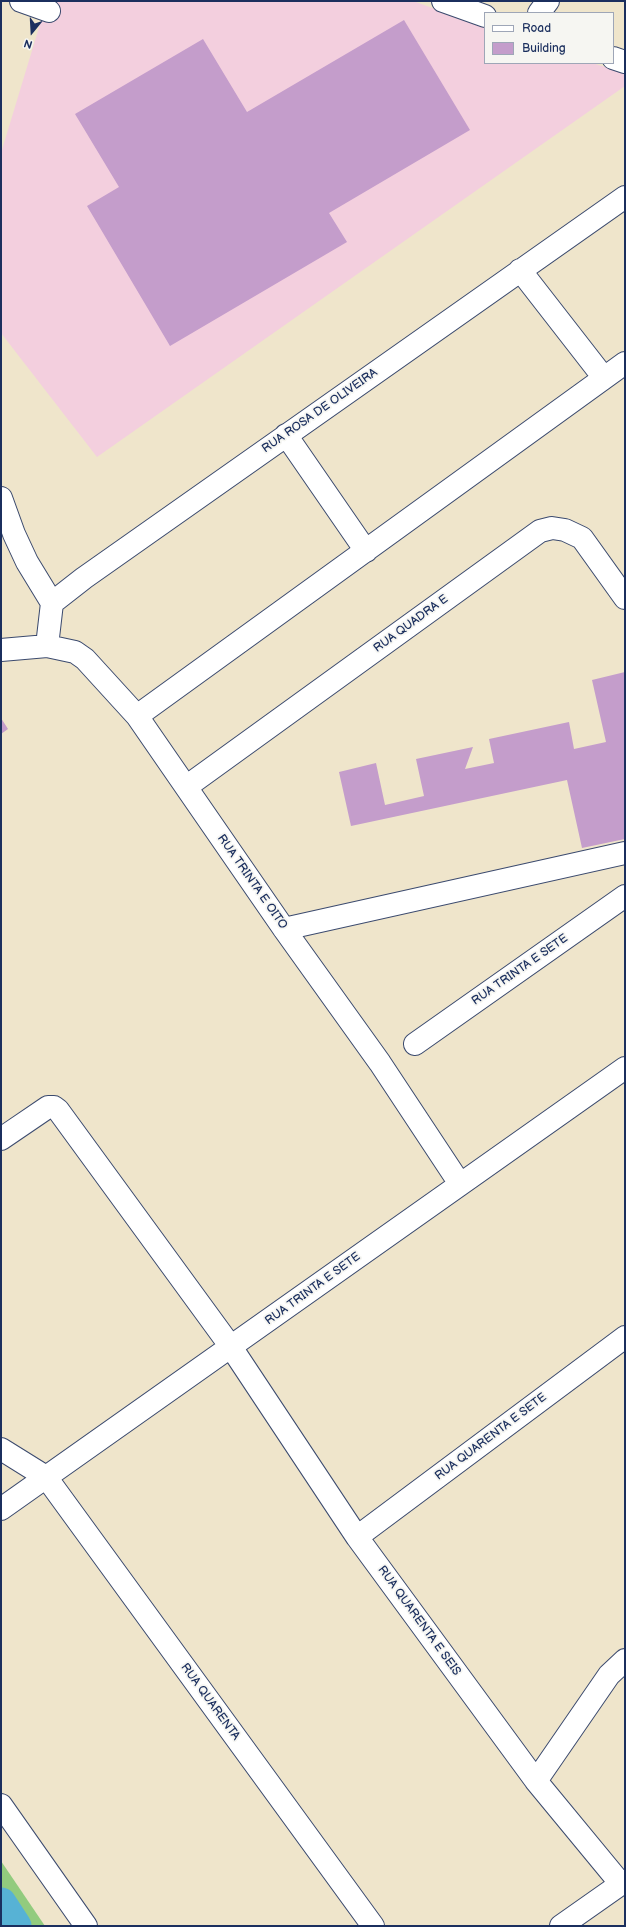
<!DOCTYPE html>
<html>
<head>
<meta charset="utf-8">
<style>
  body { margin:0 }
  #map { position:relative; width:626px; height:1927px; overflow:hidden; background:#efe5cb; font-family:"Balsamiq Sans",sans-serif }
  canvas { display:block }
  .frame { position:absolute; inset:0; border:2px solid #1b2f5e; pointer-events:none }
  .legend { position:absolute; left:484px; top:12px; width:130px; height:52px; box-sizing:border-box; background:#f6f6f2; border:1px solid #9ea6b7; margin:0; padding:5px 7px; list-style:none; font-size:12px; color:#1b2f5e }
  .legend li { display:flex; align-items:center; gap:8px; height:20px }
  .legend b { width:20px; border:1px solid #9ea6b7 }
  .north { position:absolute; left:12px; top:12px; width:40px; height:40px; -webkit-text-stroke:3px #f6f6f2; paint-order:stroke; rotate:198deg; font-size:11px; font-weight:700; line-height:16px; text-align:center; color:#1b2f5e }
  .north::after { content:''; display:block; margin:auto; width:14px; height:18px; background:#1b2f5e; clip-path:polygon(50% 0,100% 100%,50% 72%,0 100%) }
</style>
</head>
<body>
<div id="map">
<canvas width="626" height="1927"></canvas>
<div class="frame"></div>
<ul class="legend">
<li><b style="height:5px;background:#fff"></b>Road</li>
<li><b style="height:11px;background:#c49dcb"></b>Building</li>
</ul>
<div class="north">N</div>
</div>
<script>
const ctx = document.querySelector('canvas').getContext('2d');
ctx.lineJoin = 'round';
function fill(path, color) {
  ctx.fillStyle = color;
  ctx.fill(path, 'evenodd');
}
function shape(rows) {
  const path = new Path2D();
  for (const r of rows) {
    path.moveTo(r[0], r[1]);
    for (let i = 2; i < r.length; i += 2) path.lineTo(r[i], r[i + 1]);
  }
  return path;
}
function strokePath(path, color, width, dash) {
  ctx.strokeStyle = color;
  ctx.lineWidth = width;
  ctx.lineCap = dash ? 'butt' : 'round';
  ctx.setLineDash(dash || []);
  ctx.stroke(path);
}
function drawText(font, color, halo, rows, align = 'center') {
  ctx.font = font + ' "Balsamiq Sans",sans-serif';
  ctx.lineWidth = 3.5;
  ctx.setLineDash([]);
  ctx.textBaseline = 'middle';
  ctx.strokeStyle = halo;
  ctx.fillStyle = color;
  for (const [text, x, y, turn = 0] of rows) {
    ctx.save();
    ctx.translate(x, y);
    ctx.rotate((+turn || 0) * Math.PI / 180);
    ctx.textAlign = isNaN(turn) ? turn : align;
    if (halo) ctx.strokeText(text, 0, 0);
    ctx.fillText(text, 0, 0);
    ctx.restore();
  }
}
fill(shape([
  [47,1,413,1,485,27,485,63,592,63,625,73,625,86,97,457,1,333,1,153]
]), '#f3cfde');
fill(shape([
  [1,1861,45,1926,1,1926]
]), '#92cb7e');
strokePath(shape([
  [1,1903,16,1926]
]), '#57b2d5', 31);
fill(shape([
  [404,20,470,130,329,213,347,242,170,346,87,206,119,187,75,114,203,39,247,112],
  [625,672,625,839,582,848,567,780,351,826,339,772,376,763,385,805,424,796,416,759,473,747,465,769,494,763,489,739,569,722,574,749,606,742,592,680],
  [1,718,8,729,1,734]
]), '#c49dcb');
const minor = shape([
  [21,1,49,11],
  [539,13,548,1],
  [520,270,604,378],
  [286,435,366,551],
  [1,498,14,534,27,562,52,603],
  [47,646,52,603,84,578,625,197],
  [1,650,47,646,75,652,85,659,137,716,284,929,380,1063,460,1184],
  [137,716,625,363],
  [186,787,540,531,552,528,565,530,582,538,625,598],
  [284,929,625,853],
  [415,1044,625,896],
  [1,1139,48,1107,54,1107,58,1110,231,1347,357,1537,536,1781,621,1884],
  [1,1449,46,1477,373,1926],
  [1,1509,625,1068],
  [357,1537,625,1337],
  [536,1781,609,1675,625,1660],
  [1,1805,86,1926],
  [561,1926,625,1881]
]);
const major = shape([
  [443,1,485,16],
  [613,58,625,62]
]);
strokePath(minor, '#3b4a6e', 24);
strokePath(major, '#3b4a6e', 24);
strokePath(minor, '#fff', 22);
strokePath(major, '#fff', 22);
drawText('12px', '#1b2f5e', '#f6f6f2', [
  ["RUA ROSA DE OLIVEIRA",320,411,-35],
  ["RUA QUADRA E",411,624,-36],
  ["RUA TRINTA E OITO",252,882,55],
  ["RUA TRINTA E SETE",520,970,-35],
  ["RUA TRINTA E SETE",313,1289,-36],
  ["RUA QUARENTA E SETE",491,1437,-37],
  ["RUA QUARENTA E SEIS",419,1621,54],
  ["RUA QUARENTA",210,1702,54]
]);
</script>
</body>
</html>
